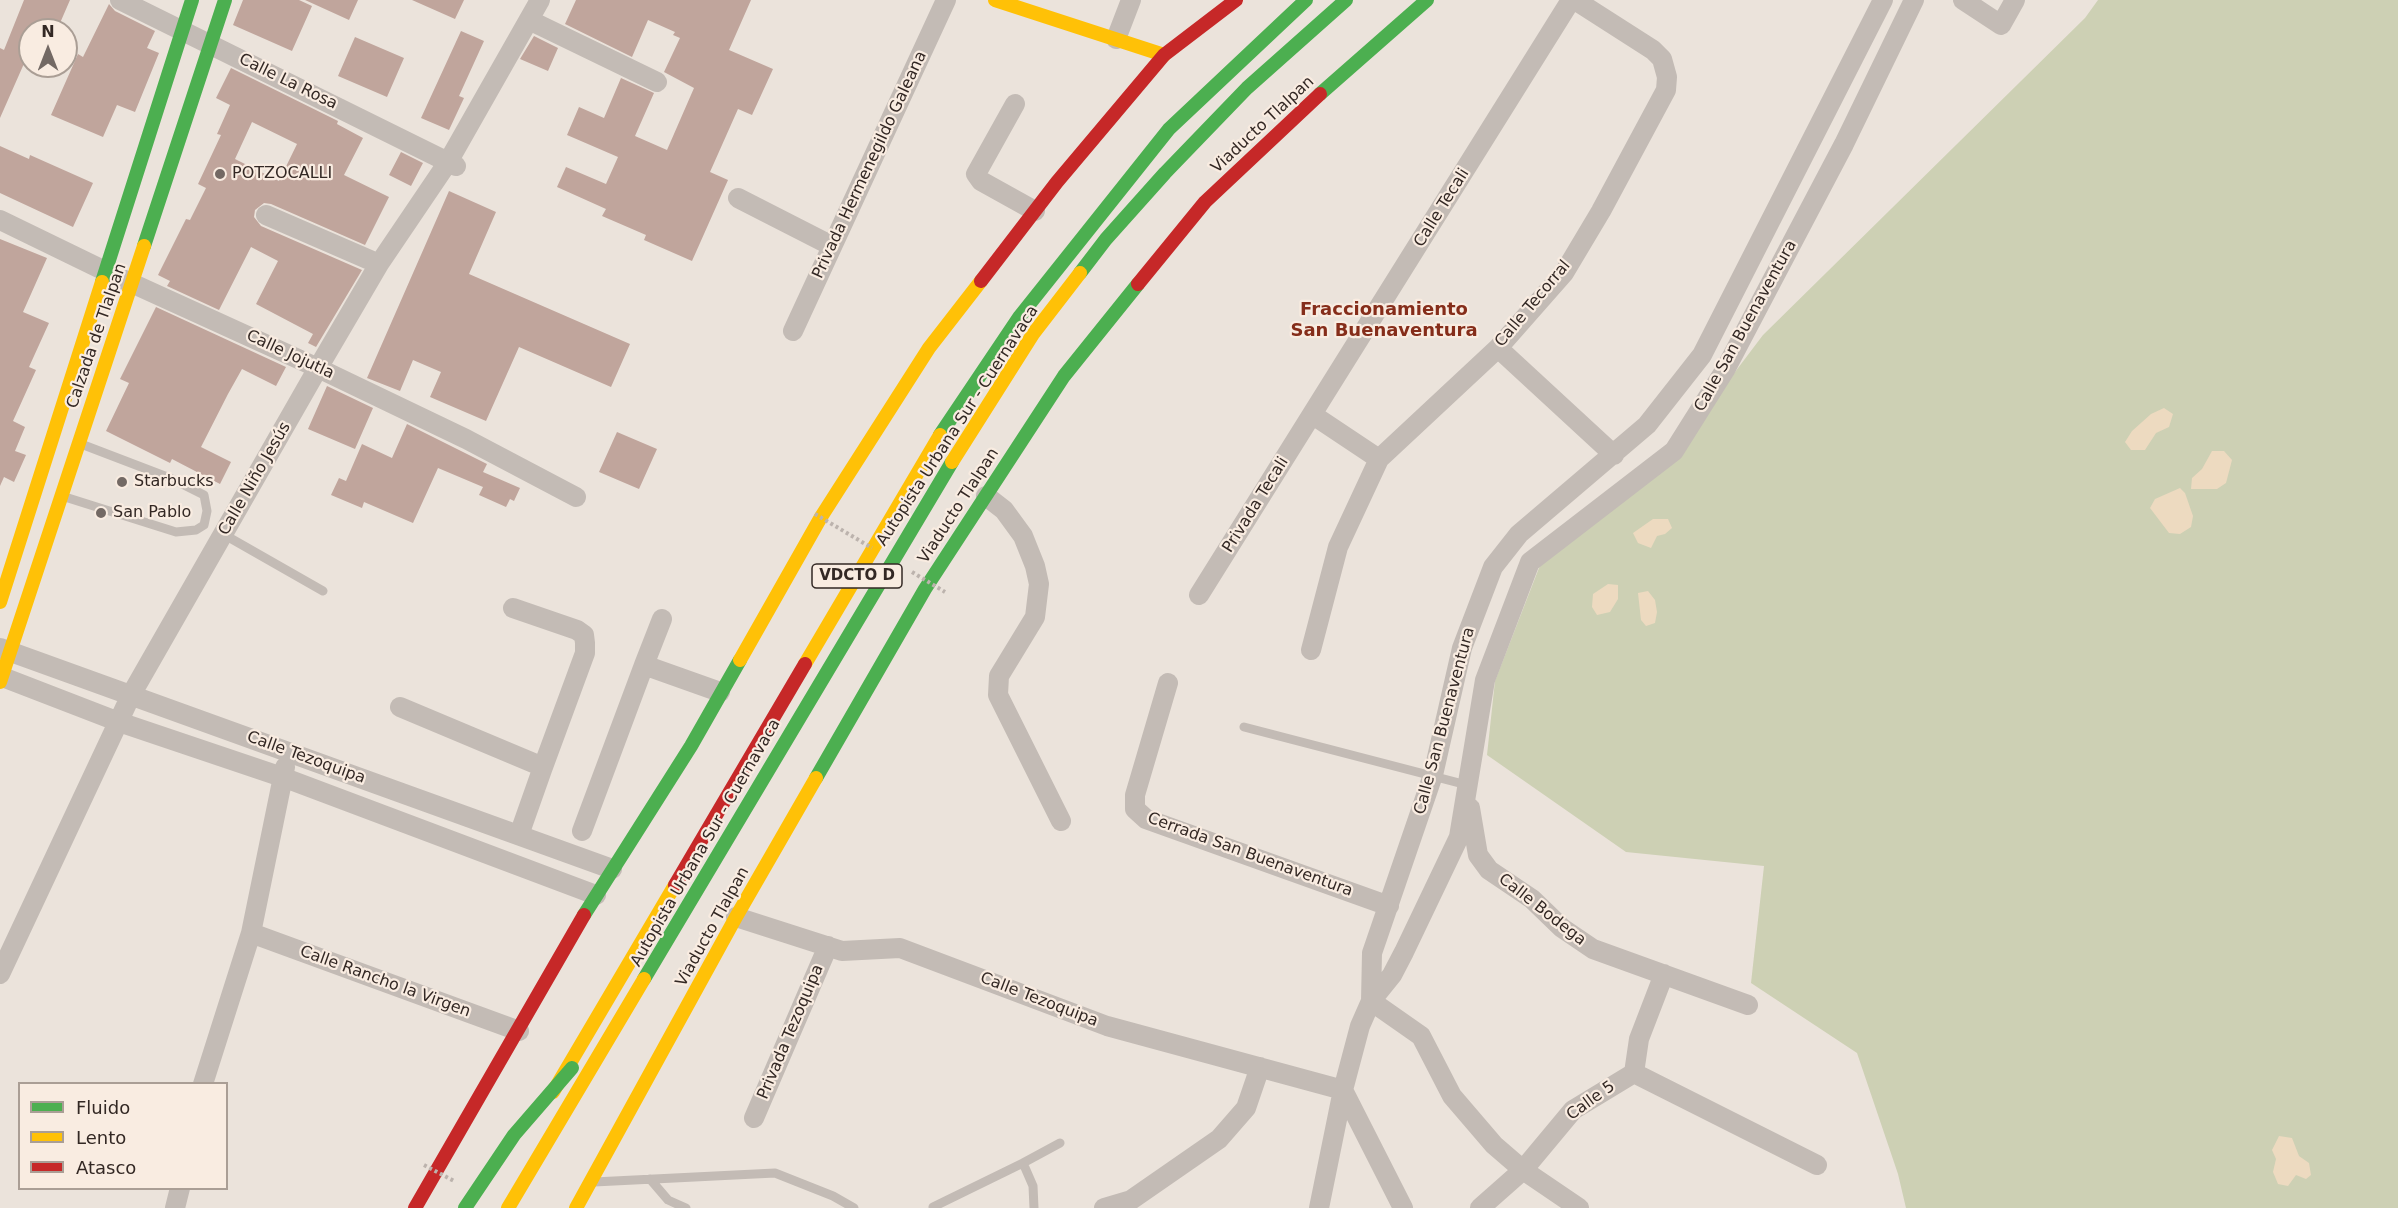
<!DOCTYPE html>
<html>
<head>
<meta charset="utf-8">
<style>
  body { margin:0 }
  #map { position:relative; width:2398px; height:1208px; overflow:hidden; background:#ebe3db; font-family:"DejaVu Sans",sans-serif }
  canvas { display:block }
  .legend { position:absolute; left:18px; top:1082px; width:210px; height:108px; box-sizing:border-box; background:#f9ece1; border:2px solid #aa9e95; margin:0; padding:8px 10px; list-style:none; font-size:18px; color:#332824 }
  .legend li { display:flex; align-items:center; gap:12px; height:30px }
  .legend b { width:30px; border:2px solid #aa9e95 }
  .north { position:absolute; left:18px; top:18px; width:60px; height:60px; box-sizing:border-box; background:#f9ece1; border:2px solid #aa9e95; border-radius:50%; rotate:0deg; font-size:16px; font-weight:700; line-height:24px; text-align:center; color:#332824 }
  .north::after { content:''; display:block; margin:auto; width:21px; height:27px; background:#736964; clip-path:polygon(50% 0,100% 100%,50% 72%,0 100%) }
</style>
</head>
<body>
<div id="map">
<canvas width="2398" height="1208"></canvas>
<ul class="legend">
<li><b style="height:8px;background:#4caf50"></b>Fluido</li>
<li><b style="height:8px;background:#ffc107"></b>Lento</li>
<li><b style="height:8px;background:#c62828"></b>Atasco</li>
</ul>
<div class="north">N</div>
</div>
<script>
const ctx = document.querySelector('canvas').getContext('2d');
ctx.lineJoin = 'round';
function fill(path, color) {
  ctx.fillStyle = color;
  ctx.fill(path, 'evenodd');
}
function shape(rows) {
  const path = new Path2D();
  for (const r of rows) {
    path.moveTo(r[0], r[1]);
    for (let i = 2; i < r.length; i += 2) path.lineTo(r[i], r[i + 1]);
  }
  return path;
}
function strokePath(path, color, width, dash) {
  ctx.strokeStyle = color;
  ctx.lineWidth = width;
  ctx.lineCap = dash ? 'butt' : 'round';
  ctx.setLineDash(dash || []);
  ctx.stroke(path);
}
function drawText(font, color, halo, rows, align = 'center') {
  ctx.font = font + ' "DejaVu Sans",sans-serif';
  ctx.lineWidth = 4.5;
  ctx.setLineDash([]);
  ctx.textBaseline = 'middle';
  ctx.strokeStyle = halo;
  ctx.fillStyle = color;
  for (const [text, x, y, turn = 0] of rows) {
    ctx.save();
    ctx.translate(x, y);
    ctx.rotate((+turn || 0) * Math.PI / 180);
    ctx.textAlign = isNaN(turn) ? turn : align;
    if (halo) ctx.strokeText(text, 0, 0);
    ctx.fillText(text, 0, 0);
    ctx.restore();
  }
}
fill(shape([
  [2098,0,2398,0,2398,1208,1906,1208,1898,1174,1857,1053,1751,983,1764,866,1626,852,1487,755,1495,681,1546,550,1707,409,1763,335,2085,18]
]), '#cdd0b4');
fill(shape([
  [2164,408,2173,414,2169,427,2156,433,2145,450,2131,450,2125,442,2132,431,2151,414],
  [2212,451,2224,451,2232,460,2226,483,2217,489,2191,489,2192,478,2202,469],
  [2180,488,2185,493,2193,516,2191,527,2180,534,2169,533,2150,508,2155,499],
  [1653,519,1668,519,1672,528,1665,534,1657,536,1651,548,1638,543,1633,533],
  [1608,584,1618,585,1618,599,1610,612,1597,615,1592,607,1593,594],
  [1648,591,1655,600,1657,612,1655,623,1646,626,1641,620,1638,593],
  [2279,1136,2292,1138,2299,1156,2309,1163,2311,1175,2306,1179,2296,1175,2288,1186,2278,1184,2273,1172,2276,1159,2272,1150]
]), '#eddac0');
fill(shape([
  [24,0,70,0,57,30,30,30,30,50,0,118,0,48,4,50],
  [243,0,299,0,312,6,292,51,233,25],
  [305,0,358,0,349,20],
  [412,0,464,0,455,19],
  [576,0,751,0,729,50,773,69,752,115,738,109,710,172,728,180,692,261,644,240,646,235,602,216,606,209,557,187,566,167,606,184,618,157,567,135,579,107,604,118,621,78,654,93,635,136,667,150,694,88,664,72,680,38,673,35,675,32,648,20,632,57,565,24],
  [109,4,115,11,155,31,147,48,159,53,135,112,117,105,103,137,51,115,78,54,83,57],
  [461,31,484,41,459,96,464,98,449,130,421,118],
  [534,36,558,48,548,71,520,59],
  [355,37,404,58,387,97,338,76],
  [231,68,338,121,337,124,363,138,344,175,389,197,365,245,271,204,264,203,255,210,254,217,261,226,362,270,316,347,308,343,313,334,256,304,278,261,251,247,219,310,167,286,170,281,158,275,186,219,190,220,206,188,198,184,221,135,217,134,230,105,216,98],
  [252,122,297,144,279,181,235,159],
  [0,146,29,159,30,155,93,183,73,227,0,193],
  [401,152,423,163,411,186,389,175],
  [449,191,496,212,469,274,630,344,611,387,519,347,486,421,430,397,441,372,413,360,400,391,367,378],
  [0,239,47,258,23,312,49,323,29,367,36,370,13,421,25,427,15,451,26,455,14,482,4,477,0,486],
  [156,307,286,367,276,386,242,369,228,394,201,447,231,462,220,484,172,459,170,463,106,431,129,383,120,379],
  [327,386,373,408,355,449,308,429],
  [407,424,487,464,483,472,520,488,514,501,510,499,506,507,479,495,483,487,438,468,413,523,364,502,362,508,331,495,339,478,346,481,362,444,392,458],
  [617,432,657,449,639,489,599,472]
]), '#c0a59c');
strokePath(shape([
  [65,497,176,532,196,530,204,525,207,511,204,495,170,478,81,444],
  [223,534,323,591],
  [1244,727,1467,785],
  [1023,1163,1060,1143],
  [650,1179,668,1200,686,1208],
  [594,1182,775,1173,833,1196,854,1208],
  [933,1207,1023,1163,1033,1186,1034,1208]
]), '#c3bbb5', 9);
strokePath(shape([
  [120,0,456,166],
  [1963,0,2001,25,2015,0],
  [529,20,657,82],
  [1116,39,1131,0],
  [1015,104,976,174,981,181,1035,211],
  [738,198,832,246],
  [266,215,379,264],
  [0,220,105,271,318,368,466,439,576,497],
  [793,331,946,0],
  [1498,348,1614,455],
  [1313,415,1379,459],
  [986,496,1004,510,1023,536,1035,566,1039,584,1035,617,999,676,998,695,1061,821],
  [1199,595,1571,0],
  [0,648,612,869],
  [1311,650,1338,547,1379,459,1498,348,1564,273,1601,211,1666,90,1667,77,1662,59,1653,50,1575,0],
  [644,665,662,619],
  [0,676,119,722,285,778,596,895],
  [1168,683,1135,795,1135,809,1146,819,1389,906],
  [400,707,543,767,585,653,585,643,584,635,577,630,513,608],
  [1470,808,1478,855,1489,870,1532,899,1562,928,1593,949,1748,1005],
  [582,831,644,665,720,692],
  [519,835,543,767],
  [736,917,842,951,900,948,1107,1026,1343,1090,1403,1208],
  [251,933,519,1031],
  [0,974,131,695,318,368,379,264,448,162,540,0],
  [1371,1001,1372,953,1433,775,1462,648,1493,567,1519,534,1647,425,1702,355,1883,0],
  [1371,1001,1421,1036,1452,1096,1494,1145,1523,1170,1579,1208],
  [1634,1073,1817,1165],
  [203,1084,251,933,285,767],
  [754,1118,828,946],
  [175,1208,180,1188],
  [1104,1208,1131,1200,1219,1139,1246,1108,1260,1067],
  [1319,1208,1343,1090,1360,1026,1371,1001,1392,975,1404,952,1459,837,1485,680,1530,562,1674,451,1725,370,1844,144,1914,0],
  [1480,1208,1523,1170,1573,1110,1634,1073,1639,1039,1664,974]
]), '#c3bbb5', 20);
strokePath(shape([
  [1320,94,1427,0],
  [144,246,225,0],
  [102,282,192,0],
  [940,435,1020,316,1169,129,1306,0],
  [816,778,925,589,1064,376,1138,284],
  [584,915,691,746,740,660]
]), '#4caf50', 14);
strokePath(shape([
  [995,0,1164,55],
  [0,602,102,282],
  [740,660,821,517,929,348,981,281],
  [805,664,940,435],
  [0,682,144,246],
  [553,1092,675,885],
  [576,1208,736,917,816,778]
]), '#ffc107', 14);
strokePath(shape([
  [981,281,1057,182,1164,55,1236,0],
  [1138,284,1205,202,1320,94],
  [675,885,805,664],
  [415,1208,584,915]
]), '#c62828', 14);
strokePath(shape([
  [815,514,872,548],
  [912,572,945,592],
  [424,1165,454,1181]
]), '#bcb3ad', 4, [3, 3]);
strokePath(shape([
  [1080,273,1106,239,1165,173,1247,88,1346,0],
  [644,979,952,462],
  [465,1208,514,1135,572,1068]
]), '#4caf50', 14);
strokePath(shape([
  [952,462,1033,334,1080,273],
  [508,1208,644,979]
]), '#ffc107', 14);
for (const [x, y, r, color] of [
  [220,174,6,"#736964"],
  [122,482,6,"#736964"],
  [101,513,6,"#736964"]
]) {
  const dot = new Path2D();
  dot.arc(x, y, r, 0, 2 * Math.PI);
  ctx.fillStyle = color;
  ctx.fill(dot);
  strokePath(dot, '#f9ece1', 2);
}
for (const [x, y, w] of [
  [857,576,90]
]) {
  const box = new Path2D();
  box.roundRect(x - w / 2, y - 12, w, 24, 4.5);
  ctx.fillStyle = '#f9ece1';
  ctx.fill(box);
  strokePath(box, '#332824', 1.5);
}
drawText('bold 15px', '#332824', null, [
  ["VDCTO D",857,576]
]);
drawText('16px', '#332824', '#f9ece1', [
  ["Calle La Rosa",288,82,26],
  ["Viaducto Tlalpan",1263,125,-43],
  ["Privada Hermenegildo Galeana",870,165,-65],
  ["Calle Tecali",1442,208,-58],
  ["Calle Tecorral",1533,304,-50],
  ["Calle San Buenaventura",1746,326,-61],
  ["Calzada de Tlalpan",97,336,-71],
  ["Calle Jojutla",290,355,25],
  ["Autopista Urbana Sur - Cuernavaca",958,426,-57],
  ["Calle Niño Jesús",255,479,-60],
  ["Privada Tecali",1256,505,-58],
  ["Viaducto Tlalpan",959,506,-57],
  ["Calle San Buenaventura",1445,721,-75],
  ["Calle Tezoquipa",306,758,20],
  ["Autopista Urbana Sur - Cuernavaca",706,843,-60],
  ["Cerrada San Buenaventura",1250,855,20],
  ["Calle Bodega",1542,910,38],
  ["Viaducto Tlalpan",713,927,-61],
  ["Calle Rancho la Virgen",385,982,20],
  ["Calle Tezoquipa",1039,1000,21],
  ["Privada Tezoquipa",791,1032,-67],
  ["Calle 5",1591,1101,-36]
]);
drawText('16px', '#332824', '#f9ece1', [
  ["POTZOCALLI",232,174],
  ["Starbucks",134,482],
  ["San Pablo",113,513]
], 'left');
drawText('bold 18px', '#852d1a', '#f9ece1', [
  ["Fraccionamiento",1384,310],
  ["San Buenaventura",1384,331]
]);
</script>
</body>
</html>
